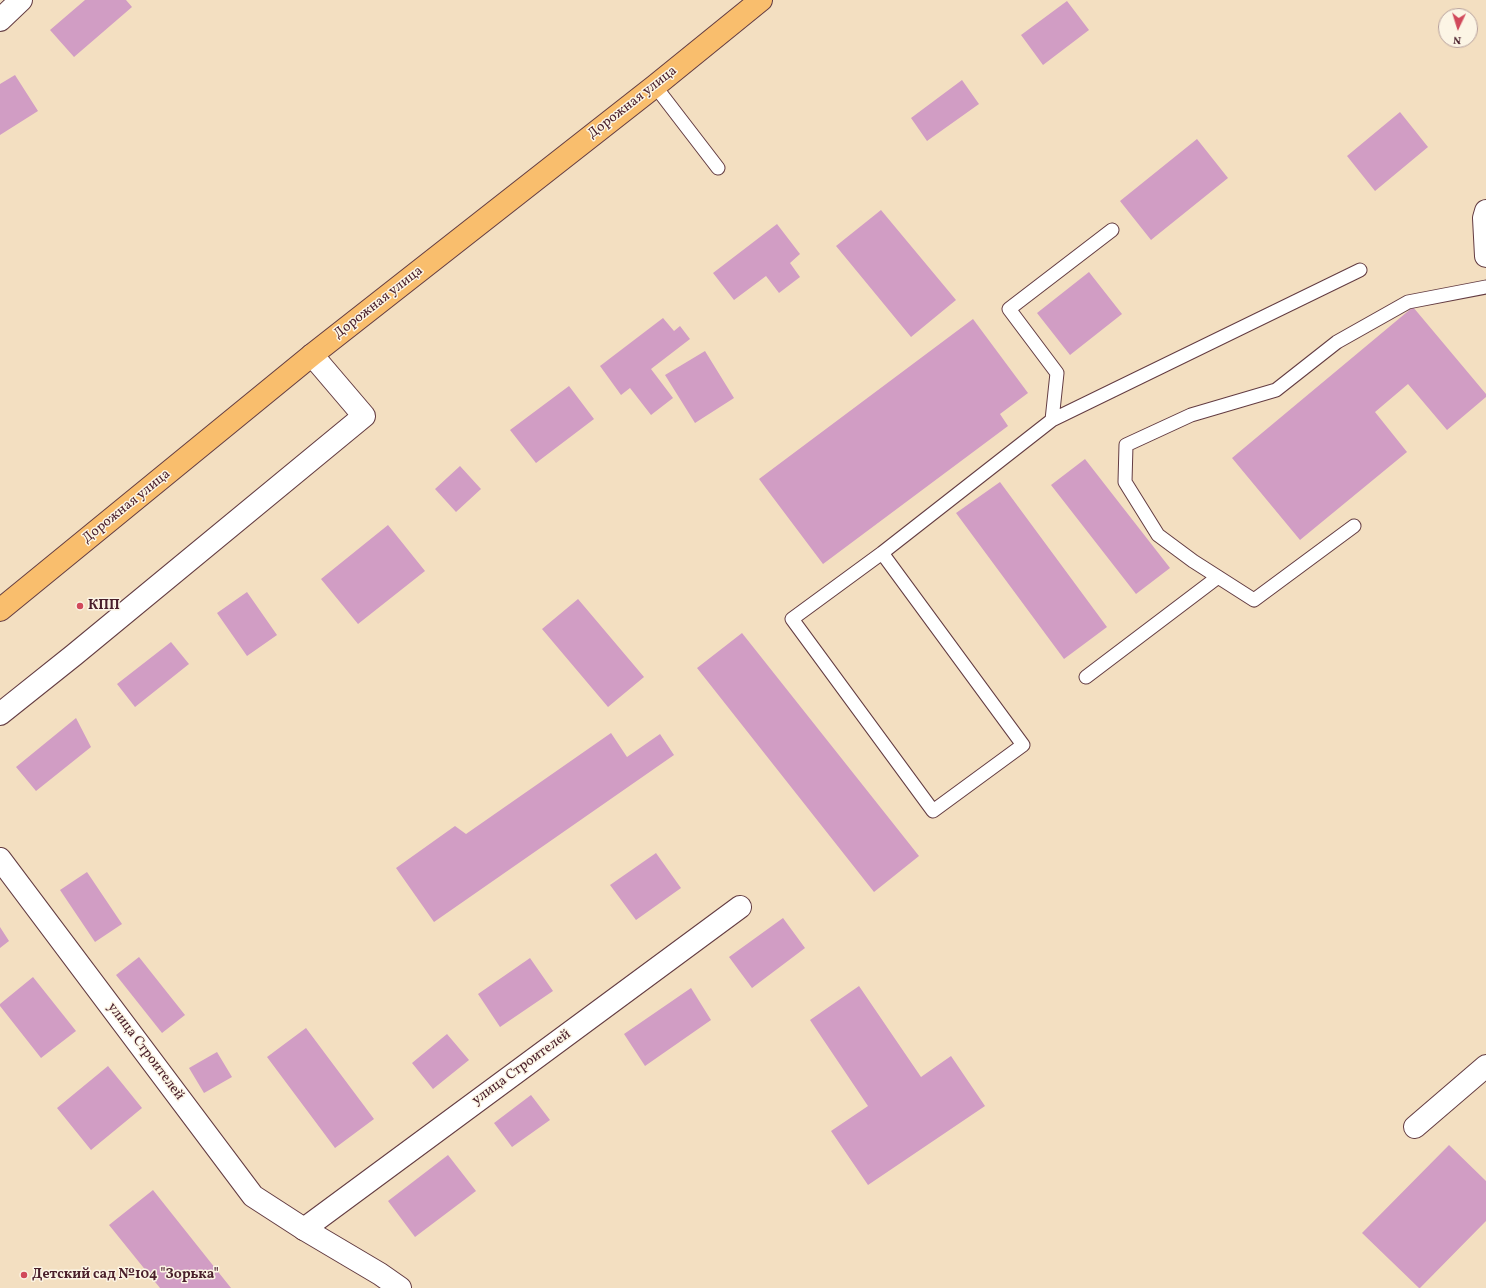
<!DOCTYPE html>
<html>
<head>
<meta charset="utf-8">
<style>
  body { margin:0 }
  #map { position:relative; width:1486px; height:1288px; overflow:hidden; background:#f3dfc1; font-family:Vollkorn,serif }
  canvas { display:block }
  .north { position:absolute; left:1438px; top:8px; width:40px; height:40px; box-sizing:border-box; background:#fcf5e5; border:1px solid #b59f9b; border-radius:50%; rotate:184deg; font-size:11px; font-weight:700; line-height:16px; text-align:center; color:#4a1f2b }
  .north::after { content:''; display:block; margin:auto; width:14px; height:18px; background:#d1495b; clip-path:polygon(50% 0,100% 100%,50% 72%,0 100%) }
</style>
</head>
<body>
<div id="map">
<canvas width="1486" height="1288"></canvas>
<div class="north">N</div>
</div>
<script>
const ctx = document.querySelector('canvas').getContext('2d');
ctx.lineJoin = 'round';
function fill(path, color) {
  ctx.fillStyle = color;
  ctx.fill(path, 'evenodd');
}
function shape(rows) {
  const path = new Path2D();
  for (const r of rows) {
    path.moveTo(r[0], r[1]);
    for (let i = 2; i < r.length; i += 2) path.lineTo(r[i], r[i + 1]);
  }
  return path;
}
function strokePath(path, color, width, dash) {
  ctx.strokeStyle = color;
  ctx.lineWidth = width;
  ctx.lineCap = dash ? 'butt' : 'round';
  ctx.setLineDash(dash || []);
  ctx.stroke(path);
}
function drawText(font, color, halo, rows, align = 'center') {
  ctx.font = font + ' Vollkorn,serif';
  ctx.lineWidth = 3;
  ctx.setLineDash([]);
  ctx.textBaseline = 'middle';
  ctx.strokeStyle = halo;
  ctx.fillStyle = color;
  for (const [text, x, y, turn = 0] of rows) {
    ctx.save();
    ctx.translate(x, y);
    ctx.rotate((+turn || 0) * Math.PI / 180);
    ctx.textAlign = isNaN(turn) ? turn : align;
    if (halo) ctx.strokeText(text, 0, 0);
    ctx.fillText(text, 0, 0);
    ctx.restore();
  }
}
fill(shape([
  [85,0,126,0,132,7,74,57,50,30],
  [1067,1,1089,30,1043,65,1021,35],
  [15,75,38,111,0,135,0,84],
  [962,80,979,104,927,141,911,118],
  [1400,112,1428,147,1375,191,1347,156],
  [1197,139,1228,178,1151,240,1120,201],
  [881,210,956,300,911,337,836,246],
  [777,224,800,254,790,263,800,277,779,293,766,276,734,300,713,273],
  [1089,272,1122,314,1070,355,1037,313],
  [1413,307,1486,394,1486,397,1447,430,1408,384,1375,412,1407,452,1300,540,1232,458],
  [663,318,674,331,680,326,690,339,651,369,673,398,651,415,630,388,621,395,600,366],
  [973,319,1028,393,1000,414,1008,426,823,564,759,479],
  [705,351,734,398,695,423,665,375],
  [569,386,594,419,536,463,510,430],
  [1085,459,1170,568,1136,594,1051,485],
  [460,466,481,489,456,512,435,489],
  [1000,482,1107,627,1064,659,956,513],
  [388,525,425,571,358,624,321,579],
  [247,592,277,635,247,656,217,613],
  [578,599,644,677,608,707,542,629],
  [742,633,919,856,874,892,697,668],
  [171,642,189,664,135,707,117,684],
  [76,718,91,747,36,791,16,767],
  [611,733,627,757,660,734,674,755,434,922,396,868,455,826,466,834],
  [656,853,681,888,636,920,610,885],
  [87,872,122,924,95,942,60,890],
  [783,918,805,948,752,988,729,957],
  [0,927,9,941,0,948],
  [139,957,185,1015,162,1033,116,975],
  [530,958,553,991,500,1027,478,994],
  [33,977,76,1031,41,1058,0,1006,0,1004],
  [859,986,921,1077,951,1056,985,1106,868,1185,831,1131,868,1106,810,1020],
  [691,988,711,1020,645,1066,624,1034],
  [306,1028,374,1119,335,1148,267,1057],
  [447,1034,469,1060,433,1089,412,1063],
  [217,1052,232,1077,204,1093,189,1068],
  [108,1066,142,1108,91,1150,57,1108],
  [531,1095,550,1120,512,1147,494,1123],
  [1449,1145,1486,1181,1486,1221,1420,1288,1419,1288,1362,1233],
  [448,1155,476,1191,415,1237,388,1201],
  [153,1190,231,1288,160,1288,109,1225]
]), '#d19dc4');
const service = shape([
  [655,86,718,168],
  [1052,420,1057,373,1009,309,1112,230],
  [1354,526,1254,600,1193,561,1158,535,1125,482,1126,445,1191,415,1276,390,1337,342,1408,302,1486,287],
  [882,553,1023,745,933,811,792,619,882,553,1052,420,1360,270],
  [1086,677,1218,577]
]);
const minor = shape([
  [0,20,21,0],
  [0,714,74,655,364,416,312,355],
  [1415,1127,1486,1066],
  [304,1229,740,907]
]);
const tertiary = shape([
  [1486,211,1484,218,1486,256],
  [0,859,253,1196,304,1229,380,1274,400,1288]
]);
const primary = shape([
  [0,610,312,355,655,86,761,0]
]);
strokePath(service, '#633c42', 15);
strokePath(minor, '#633c42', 24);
strokePath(tertiary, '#633c42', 24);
strokePath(primary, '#633c42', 24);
strokePath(service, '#fff', 13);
strokePath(minor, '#fff', 22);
strokePath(tertiary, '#fff', 22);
strokePath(primary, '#f9be6d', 22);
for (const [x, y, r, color] of [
  [80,606,4,"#d1495b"],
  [24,1275,4,"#d1495b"]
]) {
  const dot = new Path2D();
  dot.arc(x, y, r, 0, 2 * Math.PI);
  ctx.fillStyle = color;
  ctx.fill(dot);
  strokePath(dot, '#fcf5e5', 1.5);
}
drawText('14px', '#4a1f2b', '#fcf5e5', [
  ["Дорожная улица",633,103,-38],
  ["Дорожная улица",379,303,-38],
  ["Дорожная улица",127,507,-39],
  ["улица Строителей",145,1052,53],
  ["улица Строителей",522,1068,-36]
]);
drawText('bold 14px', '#4a1f2b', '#fcf5e5', [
  ["КПП",88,606],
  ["Детский сад №104 \"Зорька\"",32,1275]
], 'left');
</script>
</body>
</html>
